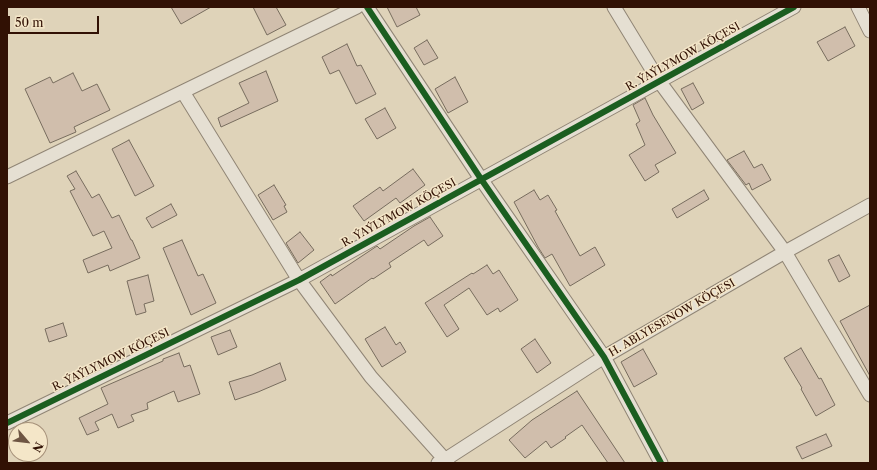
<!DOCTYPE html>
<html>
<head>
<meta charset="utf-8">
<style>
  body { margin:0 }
  #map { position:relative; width:877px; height:470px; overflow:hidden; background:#dfd3b9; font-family:"Libre Caslon Text",serif }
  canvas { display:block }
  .frame { position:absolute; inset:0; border:8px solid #311104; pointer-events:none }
  .north { position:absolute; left:8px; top:422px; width:40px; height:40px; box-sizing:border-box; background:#f4e6c8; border:1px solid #a6917a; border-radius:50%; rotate:118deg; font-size:11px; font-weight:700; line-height:16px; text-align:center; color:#311104 }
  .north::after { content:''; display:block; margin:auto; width:14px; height:18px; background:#6e5543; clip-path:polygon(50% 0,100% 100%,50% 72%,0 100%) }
  .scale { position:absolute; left:8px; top:16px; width:91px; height:18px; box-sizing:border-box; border:2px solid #311104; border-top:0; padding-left:5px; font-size:12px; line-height:14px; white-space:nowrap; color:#311104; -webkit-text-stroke:3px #f4e6c8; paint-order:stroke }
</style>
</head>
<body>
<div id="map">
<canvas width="877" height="470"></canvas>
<div class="frame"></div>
<div class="north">N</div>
<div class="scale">50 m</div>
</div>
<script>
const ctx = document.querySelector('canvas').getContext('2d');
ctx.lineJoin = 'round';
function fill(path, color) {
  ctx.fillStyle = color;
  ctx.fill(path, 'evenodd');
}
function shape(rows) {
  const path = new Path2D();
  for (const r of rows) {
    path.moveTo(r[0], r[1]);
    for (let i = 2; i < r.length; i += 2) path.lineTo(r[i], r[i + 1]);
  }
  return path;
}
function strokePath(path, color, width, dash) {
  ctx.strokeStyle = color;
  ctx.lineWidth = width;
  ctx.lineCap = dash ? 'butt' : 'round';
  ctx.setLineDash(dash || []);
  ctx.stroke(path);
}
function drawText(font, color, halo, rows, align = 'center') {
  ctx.font = font + ' "Libre Caslon Text",serif';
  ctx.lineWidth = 3;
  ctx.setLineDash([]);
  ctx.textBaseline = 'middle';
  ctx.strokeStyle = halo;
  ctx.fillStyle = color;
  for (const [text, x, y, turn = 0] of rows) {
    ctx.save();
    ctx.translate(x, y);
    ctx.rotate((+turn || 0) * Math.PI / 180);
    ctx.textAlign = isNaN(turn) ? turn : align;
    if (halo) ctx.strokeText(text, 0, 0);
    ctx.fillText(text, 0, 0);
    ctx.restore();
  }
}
const building = shape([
  [171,7,211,7,181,24,171,7],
  [253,7,276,7,286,25,267,35,253,7],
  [387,7,416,7,420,15,397,27,387,7],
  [845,27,855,46,828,61,817,42,845,27],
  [427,40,438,58,424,65,414,48,427,40],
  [347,44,357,66,361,65,376,94,356,104,339,70,330,74,322,57,347,44],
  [266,71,278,101,221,127,218,118,249,103,239,83,266,71],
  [73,73,82,91,97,84,110,110,74,127,76,132,50,143,25,89,50,77,53,83,73,73],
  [455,77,468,102,448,113,435,89,455,77],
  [693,83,704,103,692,110,681,89,693,83],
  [645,98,653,115,676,153,655,165,659,172,645,181,629,155,645,145,636,124,640,121,633,105,645,98],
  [385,108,396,128,377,139,365,119,385,108],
  [129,140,154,186,135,196,112,149,129,140],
  [744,151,754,168,762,164,771,180,752,190,749,183,746,185,727,160,744,151],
  [413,169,425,185,400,203,396,198,364,221,353,206,380,187,383,191,413,169],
  [76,171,92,198,99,194,112,218,119,215,131,240,132,240,140,258,110,271,108,265,88,273,83,260,112,248,104,231,93,236,70,191,75,189,67,176,76,171],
  [274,185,286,205,284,206,287,212,273,220,258,195,274,185],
  [534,190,540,200,548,195,557,210,555,211,580,256,595,247,605,265,570,286,552,254,545,258,538,247,514,202,534,190],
  [704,190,709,199,677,218,672,209,704,190],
  [171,204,177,215,152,228,146,218,171,204],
  [430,217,443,236,428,246,424,240,389,263,391,267,373,279,372,278,335,304,320,282,331,274,332,276,377,246,380,249,414,226,430,217],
  [300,232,314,250,298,263,286,243,300,232],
  [182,240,198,276,203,274,216,303,191,315,163,248,182,240],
  [839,255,850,276,839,282,828,260,839,255],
  [487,265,493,274,499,270,518,300,500,312,498,308,487,315,469,288,444,305,459,329,447,337,425,303,472,273,473,274,487,265],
  [148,275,154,301,144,304,146,312,136,315,127,281,148,275],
  [870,305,870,376,840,321,870,305],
  [63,323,67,336,49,342,45,329,63,323],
  [385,327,396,345,400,342,406,352,382,367,365,339,385,327],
  [230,330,237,347,218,355,211,337,230,330],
  [535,339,551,363,537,373,521,349,535,339],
  [801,348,819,379,821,378,835,405,816,416,801,389,802,388,784,358,801,348],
  [643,349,657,374,634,387,621,362,643,349],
  [179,353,184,367,190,365,200,394,178,402,174,391,147,403,148,409,131,415,134,421,118,428,112,414,95,422,99,430,87,435,79,418,108,404,101,388,163,361,163,359,179,353],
  [280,363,286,380,258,392,235,400,229,382,252,375,280,363],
  [577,391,625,463,608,463,582,425,565,437,566,438,551,448,546,441,525,458,509,440,532,420,577,391],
  [826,434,832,446,802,459,796,447,826,434]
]);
fill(building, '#d0beac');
strokePath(building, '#776c5e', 1);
const minor = shape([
  [367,7,481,179,604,357,661,463],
  [614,7,659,81,785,252,870,395],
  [858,7,870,31],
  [183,92,299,280,371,377,448,463],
  [7,177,357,7],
  [7,423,299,280,794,7],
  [438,463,446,459,604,357,785,252,870,205]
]);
strokePath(minor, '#908575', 15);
strokePath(minor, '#e5dfd2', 13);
strokePath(shape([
  [367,7,481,179,604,357,661,463],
  [7,423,299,280,794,7]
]), '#1b5e20', 6);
drawText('11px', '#311104', '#f4e6c8', [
  ["R. ÝAÝLYMOW KÖÇESI",683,57,-29],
  ["R. ÝAÝLYMOW KÖÇESI",399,213,-29],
  ["H. ABLYESENOW KÖÇESI",672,318,-30],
  ["R. ÝAÝLYMOW KÖÇESI",111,360,-26]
]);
</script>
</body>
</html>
